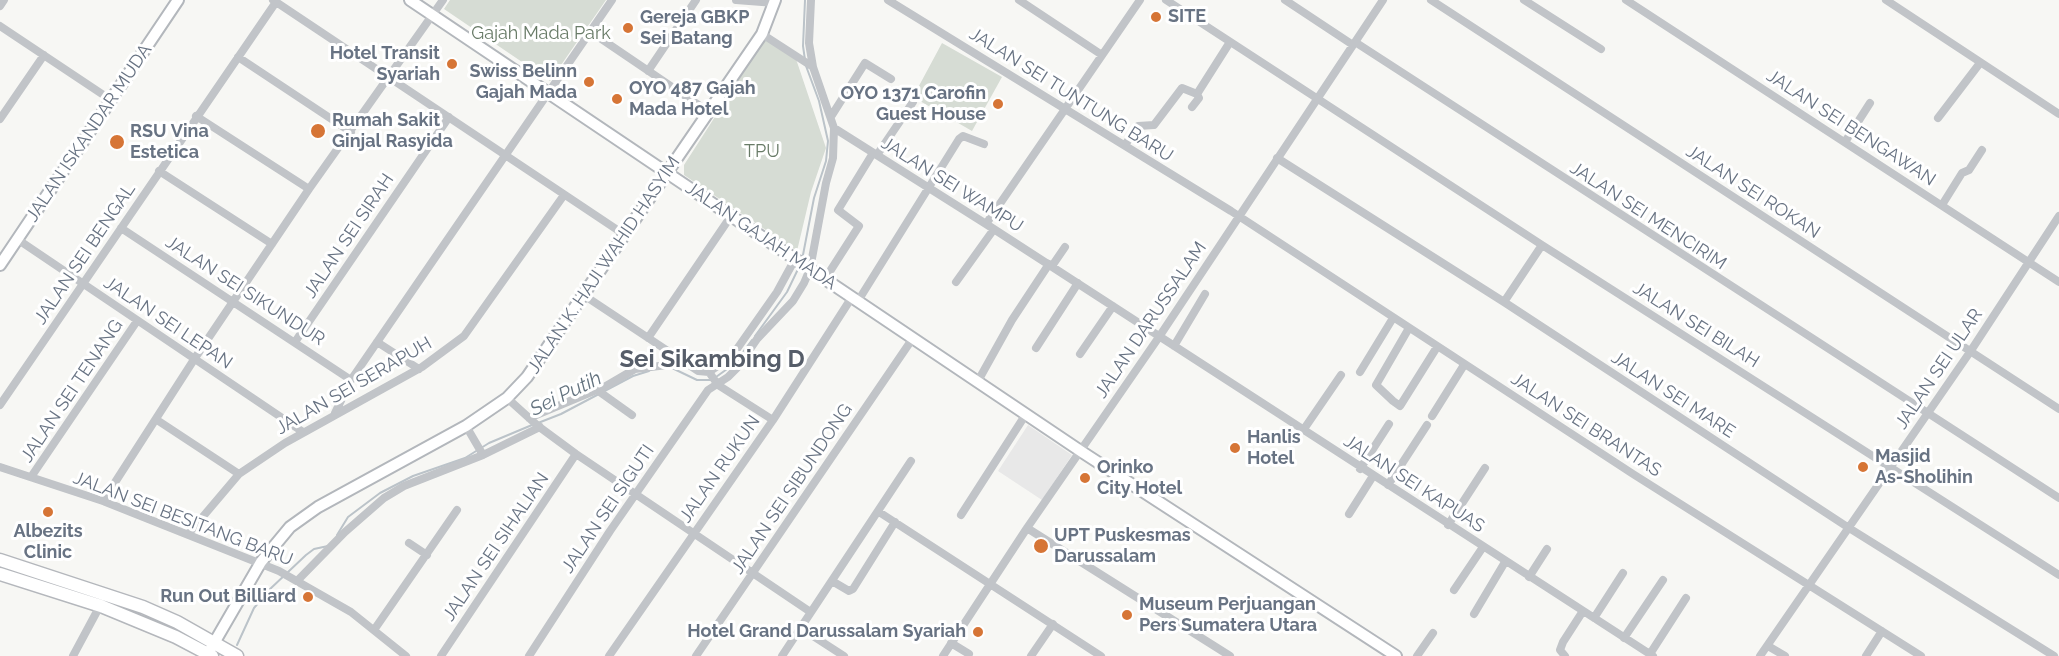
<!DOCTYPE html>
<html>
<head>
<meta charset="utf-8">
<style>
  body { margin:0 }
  canvas { display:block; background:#f7f7f4 }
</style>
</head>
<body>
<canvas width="2059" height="656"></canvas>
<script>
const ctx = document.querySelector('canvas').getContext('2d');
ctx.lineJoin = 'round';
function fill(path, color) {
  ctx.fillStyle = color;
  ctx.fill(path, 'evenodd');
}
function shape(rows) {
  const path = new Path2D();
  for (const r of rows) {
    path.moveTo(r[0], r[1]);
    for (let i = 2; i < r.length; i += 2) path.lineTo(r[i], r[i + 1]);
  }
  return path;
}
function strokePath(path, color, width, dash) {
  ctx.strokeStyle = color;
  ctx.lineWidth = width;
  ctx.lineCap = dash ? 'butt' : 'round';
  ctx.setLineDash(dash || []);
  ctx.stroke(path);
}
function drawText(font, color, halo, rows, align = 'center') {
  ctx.font = font + ' Raleway,sans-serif';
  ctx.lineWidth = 6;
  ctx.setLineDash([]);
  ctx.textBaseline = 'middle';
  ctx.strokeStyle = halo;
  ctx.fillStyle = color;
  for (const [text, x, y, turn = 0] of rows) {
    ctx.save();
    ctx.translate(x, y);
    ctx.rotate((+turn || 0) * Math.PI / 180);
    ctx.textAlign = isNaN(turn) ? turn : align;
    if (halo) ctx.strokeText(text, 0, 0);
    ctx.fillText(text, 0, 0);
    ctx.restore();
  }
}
fill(shape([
  [1028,425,1072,455,1042,500,998,471]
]), '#e8e8e8');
fill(shape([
  [450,0,606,0,550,81,444,9],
  [765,39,796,59,826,148,811,192,797,251,684,175,684,165],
  [942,43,1002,77,972,131,913,97]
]), '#d6dcd4');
strokePath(shape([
  [805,0,803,46,805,60],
  [802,260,814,198,826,161,828,141,819,101,806,66],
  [755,336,787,292,800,265],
  [672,368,697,380,712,380],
  [716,377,734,364,752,340],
  [538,423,561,414,633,376,649,371],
  [337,535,348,517,380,493,413,476,465,458,489,443,532,425],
  [237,645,254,608,269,590,306,555,314,549,328,546]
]), '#bbc3c9', 2);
const secondary = shape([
  [410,0,1082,452,1396,656],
  [0,265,178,0],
  [210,650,261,562,290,527,318,507,466,426,507,398,527,377,762,34,775,0]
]);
const primary = shape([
  [0,560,143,607,177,622,237,656],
  [0,574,101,606,176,637,212,656]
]);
strokePath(secondary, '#b3b7bc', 14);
strokePath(primary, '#b4b7bc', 15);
strokePath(shape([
  [273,0,625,235],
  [736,0,775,3],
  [811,0,809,43,813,67],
  [888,0,1231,211,1633,474,1921,656],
  [1019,0,1102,55],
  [1166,0,1542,245,2059,575],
  [1285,0,1353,45],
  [1431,0,2059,409],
  [1524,0,1601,49],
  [1626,0,2059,282],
  [1886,0,2059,114],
  [0,6,4,0],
  [0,26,111,100],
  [591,32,709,112],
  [762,34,813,67,834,128,986,224,1653,656],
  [1355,42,2059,498],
  [238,57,351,132],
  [648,71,696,0],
  [1192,107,1199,98,1197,94,1230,42],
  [832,115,865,63,891,79],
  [196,116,309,189],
  [1938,118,1980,63],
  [0,119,44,55],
  [1845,142,1870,103],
  [1125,145,1138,126,1154,125,1182,88,1197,94],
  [877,155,913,102],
  [1277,158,1504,302,1849,528,2054,656],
  [159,171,272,244],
  [1942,205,1962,173,1969,170,1982,150],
  [986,224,1140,0],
  [121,228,351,380],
  [17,239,303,432],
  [1052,266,1065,247],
  [825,279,859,226,838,210,873,153],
  [956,282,994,229],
  [585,296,698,371,709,372,732,356,777,292,795,259],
  [858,301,959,139,963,136,984,144],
  [1504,302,1542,245],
  [1409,328,1376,385,1393,401,1400,406,1437,347],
  [648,338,731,216],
  [295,342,449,117],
  [377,342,419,369],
  [1174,346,1205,294],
  [1036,348,1078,283],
  [1080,354,1113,306],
  [709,372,718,385,773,420],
  [1360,372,1393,318],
  [978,381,1012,320,1049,264],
  [597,390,632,415],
  [507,398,538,426,576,454,809,611],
  [0,405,276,2],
  [335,413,351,380,612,0],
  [1432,416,1464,365],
  [529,418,606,386,635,369,675,364,681,361],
  [157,420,239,474],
  [466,426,483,455],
  [1304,429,1341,375],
  [0,467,103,501,279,571,351,612,406,656],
  [1360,469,1389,424],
  [31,477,137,321],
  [1388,485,1427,425],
  [103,501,195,358,309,189,443,0],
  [879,512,1101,656],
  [1349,514,1373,476],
  [961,515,1026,414],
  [1448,525,1485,468],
  [1027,528,1230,656],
  [189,533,239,474,285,443,422,367,464,336,564,195],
  [409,543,427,555],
  [1529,577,1547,549],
  [298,580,345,532,384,498,404,486,483,455,540,427],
  [832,581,849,591,853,589,895,522],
  [1454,590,1483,547],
  [1474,614,1505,562],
  [1594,618,1623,573],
  [799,627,844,656],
  [374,630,457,510],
  [1624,638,1663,580],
  [951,643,969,654],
  [1768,646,1785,656],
  [1650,654,1686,598],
  [73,656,102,602],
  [441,656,576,454],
  [529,656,610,531,708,390,728,377,737,368,757,339,793,301,804,283,810,269,826,183,833,158,834,128],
  [609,656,773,420,852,297],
  [696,656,913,338],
  [782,656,911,461],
  [943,656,1027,528,1159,337,1383,0],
  [1031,656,1053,624],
  [1417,656,1433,633],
  [1565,656,1560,650,1563,642,1583,611],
  [1760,656,1970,352,2059,216],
  [1866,656,1882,631]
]), '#c1c4c8', 8);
strokePath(secondary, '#fff', 10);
strokePath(primary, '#fff', 12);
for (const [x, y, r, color] of [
  [1156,17,6,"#d67536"],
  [628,28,6,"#d67536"],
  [452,64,6,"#d67536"],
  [589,82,6,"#d67536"],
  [617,99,6,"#d67536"],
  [998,104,6,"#d67536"],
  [318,131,8,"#d67536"],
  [117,142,8,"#d67536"],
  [1235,448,6,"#d67536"],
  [1863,467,6,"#d67536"],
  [1085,478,6,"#d67536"],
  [48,512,6,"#d67536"],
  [1041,546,8,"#d67536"],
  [308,597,6,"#d67536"],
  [1127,615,6,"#d67536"],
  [978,632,6,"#d67536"]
]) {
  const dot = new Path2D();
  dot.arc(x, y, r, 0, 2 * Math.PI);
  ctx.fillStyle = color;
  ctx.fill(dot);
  strokePath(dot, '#fff', 2);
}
drawText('bold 18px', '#687383', '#fff', [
  ["SITE",1168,17],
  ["Gereja GBKP",640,18],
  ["Sei Batang",640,39],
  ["Hotel Transit",440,54,"right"],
  ["Syariah",440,75,"right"],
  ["Swiss Belinn",577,72,"right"],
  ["Gajah Mada",577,93,"right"],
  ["OYO 487 Gajah",629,89],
  ["Mada Hotel",629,110],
  ["OYO 1371 Carofin",986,94,"right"],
  ["Guest House",986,115,"right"],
  ["Rumah Sakit",332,121],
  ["Ginjal Rasyida",332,142],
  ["RSU Vina",130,132],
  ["Estetica",130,153],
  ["Hanlis",1247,438],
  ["Hotel",1247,459],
  ["Masjid",1875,457],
  ["As-Sholihin",1875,478],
  ["Orinko",1097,468],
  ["City Hotel",1097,489],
  ["Albezits",48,532,"center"],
  ["Clinic",48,553,"center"],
  ["UPT Puskesmas",1054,536],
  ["Darussalam",1054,557],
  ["Run Out Billiard",296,597,"right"],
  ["Museum Perjuangan",1139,605],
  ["Pers Sumatera Utara",1139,626],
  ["Hotel Grand Darussalam Syariah",966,632,"right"]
], 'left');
drawText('18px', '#687b67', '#fff', [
  ["Gajah Mada Park",541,34],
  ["TPU",762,152]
]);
drawText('18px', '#687383', '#fff', [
  ["JALAN SEI TUNTUNG BARU",1071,95,32],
  ["JALAN SEI BENGAWAN",1851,128,33],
  ["JALAN ISKANDAR MUDA",89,133,-56],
  ["JALAN SEI WAMPU",952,185,32],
  ["JALAN SEI ROKAN",1753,192,33],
  ["JALAN SEI MENCIRIM",1648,216,33],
  ["JALAN SEI SIRAH",349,236,-56],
  ["JALAN GAJAH MADA",761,236,34],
  ["JALAN SEI BENGAL",85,254,-56],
  ["JALAN K. HAJI WAHID HASYIM",604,265,-56],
  ["JALAN SEI SIKUNDUR",245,291,33],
  ["JALAN DARUSSALAM",1151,320,-56],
  ["JALAN SEI LEPAN",168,323,34],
  ["JALAN SEI BILAH",1696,325,32],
  ["JALAN SEI ULAR",1939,369,-56],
  ["JALAN SEI SERAPUH",354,386,-30],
  ["JALAN SEI TENANG",72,391,-56],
  ["JALAN SEI MARE",1673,395,33],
  ["JALAN SEI BRANTAS",1586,425,33],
  ["JALAN RUKUN",720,469,-55],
  ["JALAN SEI KAPUAS",1414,484,33],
  ["JALAN SEI SIBUNDONG",792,489,-56],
  ["JALAN SEI SIGUTI",608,509,-56],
  ["JALAN SEI BESITANG BARU",183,519,21],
  ["JALAN SEI SIHALIAN",496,547,-56]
]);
drawText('italic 20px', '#64737f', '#fff', [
  ["Sei Putih",566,394,-26]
]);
drawText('bold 24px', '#565d69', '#fff', [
  ["Sei Sikambing D",712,360]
]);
</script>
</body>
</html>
